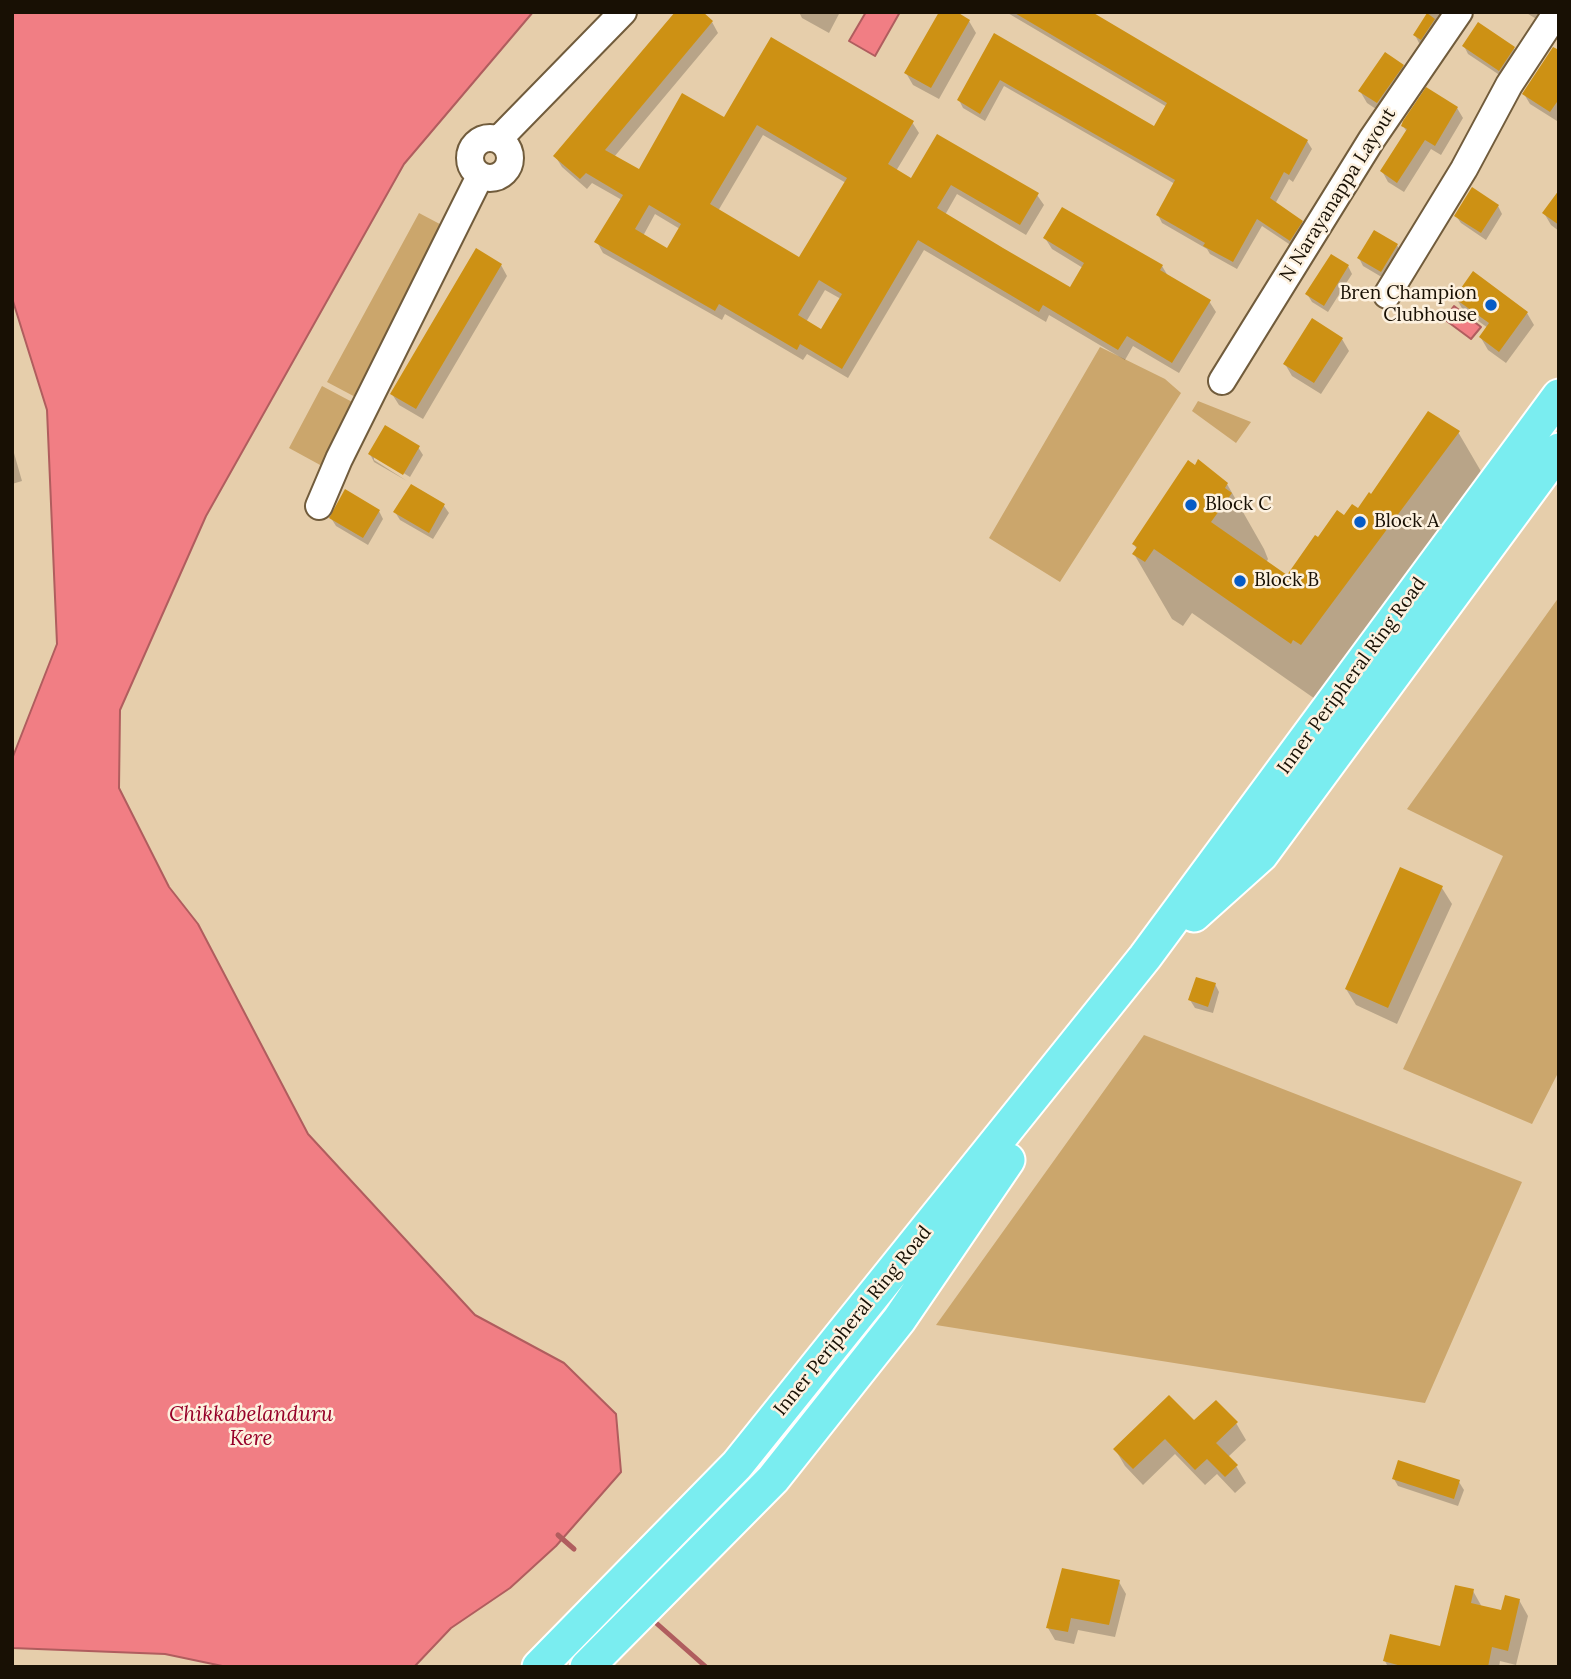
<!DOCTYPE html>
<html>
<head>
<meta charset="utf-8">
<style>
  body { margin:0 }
  #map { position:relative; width:1571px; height:1679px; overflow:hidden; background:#e6ceab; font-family:Lora,serif }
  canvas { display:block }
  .frame { position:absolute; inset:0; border:14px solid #181004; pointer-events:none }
</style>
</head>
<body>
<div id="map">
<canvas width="1571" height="1679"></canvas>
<div class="frame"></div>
</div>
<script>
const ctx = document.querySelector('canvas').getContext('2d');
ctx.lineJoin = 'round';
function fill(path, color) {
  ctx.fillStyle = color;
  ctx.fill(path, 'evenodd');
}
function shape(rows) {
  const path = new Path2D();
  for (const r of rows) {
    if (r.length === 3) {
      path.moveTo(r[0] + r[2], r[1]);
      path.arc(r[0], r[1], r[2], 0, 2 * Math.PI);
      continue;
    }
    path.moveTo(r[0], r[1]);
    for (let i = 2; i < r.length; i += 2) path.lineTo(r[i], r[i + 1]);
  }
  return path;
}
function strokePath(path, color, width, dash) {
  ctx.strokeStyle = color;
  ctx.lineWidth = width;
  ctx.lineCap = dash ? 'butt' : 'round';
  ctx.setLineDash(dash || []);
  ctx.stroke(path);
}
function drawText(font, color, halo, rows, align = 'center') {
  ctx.font = font + ' Lora,serif';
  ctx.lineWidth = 5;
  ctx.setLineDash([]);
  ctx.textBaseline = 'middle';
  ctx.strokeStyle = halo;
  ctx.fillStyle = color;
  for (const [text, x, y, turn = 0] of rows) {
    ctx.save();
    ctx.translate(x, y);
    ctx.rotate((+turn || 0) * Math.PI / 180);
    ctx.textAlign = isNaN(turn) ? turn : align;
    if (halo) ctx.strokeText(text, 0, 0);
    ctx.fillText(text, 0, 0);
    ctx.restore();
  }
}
fill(shape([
  [419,213,453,231,361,400,327,382],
  [1100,347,1165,379,1181,393,1060,582,989,538],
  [322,386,356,404,322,466,289,448],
  [1198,401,1251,422,1236,443,1192,411],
  [1559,597,1559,1071,1532,1124,1403,1069,1503,856,1407,809],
  [1144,1035,1522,1182,1425,1403,936,1325]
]), '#cba66c');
const water = shape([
  [12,12,533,12,404,164,206,516,120,710,119,788,169,887,198,924,308,1134,475,1315,564,1363,616,1414,621,1472,556,1546,510,1588,451,1628,414,1667,227,1667,165,1654,12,1648,12,759,57,644,47,410,12,298,12,12],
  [866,12,900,12,875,56,849,41,866,12],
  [1454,306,1481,327,1471,339,1444,319,1454,306]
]);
fill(water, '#f17e84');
strokePath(water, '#b05d5e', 2);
fill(shape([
  [799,12,840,12,829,33,802,18],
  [1006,12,1089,12,1307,141,1312,149,1293,182,1289,179,1275,204,1302,222,1306,230,1295,248,1262,226,1237,269,1210,254,1207,249,1162,223,1158,215,1175,184,1004,86,985,121,963,108,959,100,995,36,1155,128,1167,107],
  [1430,12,1449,12,1425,47,1419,43,1415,35],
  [1525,12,1543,12,1538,20],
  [969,21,976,33,939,99,913,85,906,73],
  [712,22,718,33,614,157,639,172,725,119,912,122,919,133,896,171,911,180,1037,195,1044,205,1026,235,957,194,945,215,1071,290,1083,268,1052,249,1045,238,1162,266,1168,276,1209,301,1216,312,1179,373,1133,346,1125,360,1049,315,1046,322,924,250,848,378,807,354,803,360,725,314,722,320,603,253,597,242,622,200,592,183,587,189,562,167,555,156],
  [763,135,846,183,800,260,718,211],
  [655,214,680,229,668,250,643,236],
  [825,290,841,299,822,332,806,322],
  [1464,46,1514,48,1518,56,1504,78,1468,54],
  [1559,52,1559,118,1557,121,1530,104,1524,94],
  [1403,66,1410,78,1385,115,1367,103,1360,91],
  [1457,108,1463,118,1441,155,1431,149,1404,192,1388,182,1382,171,1407,132,1403,126],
  [1559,193,1559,231,1551,225,1544,213],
  [1498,206,1502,214,1486,240,1461,223,1456,216],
  [1397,245,1401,253,1385,279,1363,266,1359,258],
  [501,265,507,276,423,419,399,405,392,394],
  [1348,266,1352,274,1328,312,1312,302,1307,294],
  [1456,298,1527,313,1534,325,1506,363,1488,350,1481,338,1488,328,1463,310],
  [1342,339,1349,351,1321,394,1292,376,1285,364],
  [1458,432,1496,497,1328,708,1192,613,1183,626,1172,619,1134,554,1137,550,1134,544,1227,484,1264,549,1268,559,1266,563,1287,578,1319,539],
  [418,447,423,455,410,477,374,455,374,460,407,481,374,462,370,454],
  [14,453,22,481,12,484,12,454],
  [411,486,444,506,449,513,433,539,400,520,395,512],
  [379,511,383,519,368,545,336,526,331,518],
  [1442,888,1452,904,1397,1024,1356,1005,1346,989],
  [1215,984,1219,992,1213,1013,1195,1008,1190,1000],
  [1236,1423,1246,1440,1228,1457,1236,1466,1246,1483,1235,1493,1217,1474,1205,1485,1175,1454,1143,1485,1125,1466,1115,1449],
  [1394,1479,1459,1482,1464,1490,1458,1506,1398,1486],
  [1119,1582,1126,1594,1115,1637,1078,1630,1074,1644,1055,1640,1048,1628],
  [1473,1591,1482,1607,1503,1612,1519,1600,1528,1616,1516,1665,1500,1661,1499,1667,1388,1667,1385,1661,1441,1649]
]), '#0003');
strokePath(shape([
  [558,1535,574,1549],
  [655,1622,706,1667]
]), '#b05d5e', 5);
fill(shape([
  [675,12,703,12,713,21,605,150,639,169,682,93,724,117,771,37,914,121,888,164,911,178,937,134,1039,193,1020,225,951,185,937,208,1003,248,1070,287,1084,263,1043,238,1062,207,1163,265,1160,270,1211,300,1172,363,1127,336,1118,350,1043,305,1039,312,918,240,842,369,800,344,797,350,719,304,715,311,594,242,623,195,586,173,580,179,553,156],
  [757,125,847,178,799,257,710,204],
  [649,205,681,224,667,248,635,229],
  [819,280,842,294,821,329,798,315],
  [939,12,957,12,970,20,931,88,904,73],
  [1013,12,1092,12,1308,140,1289,175,1284,172,1270,198,1303,221,1290,241,1257,219,1233,262,1203,246,1205,243,1156,215,1175,180,1000,80,980,114,957,100,994,33,1154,126,1167,103],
  [1427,13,1435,19,1421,40,1413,35],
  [1478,22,1515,47,1499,71,1462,46],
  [1553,47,1559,50,1559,99,1550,112,1522,94],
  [1385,52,1404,65,1377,103,1358,91],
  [1426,87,1458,107,1435,146,1425,140,1397,183,1380,171,1407,129,1401,126,1403,121],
  [1472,187,1499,205,1481,233,1454,216],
  [1559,190,1559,225,1542,213],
  [1374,230,1398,244,1381,272,1357,258],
  [476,248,502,264,416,409,390,394],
  [1331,254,1349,265,1324,306,1305,294],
  [1473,271,1528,312,1499,352,1479,337,1489,323,1454,298],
  [1312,318,1343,338,1314,383,1283,364],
  [1428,411,1460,431,1301,645,1293,640,1291,644,1154,549,1145,562,1132,554,1137,547,1132,544,1188,460,1195,465,1198,459,1228,483,1225,488,1232,493,1211,522,1287,575,1315,535,1318,537,1337,510,1344,515,1352,504,1358,508,1369,492,1371,494],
  [385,425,420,446,403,475,368,454],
  [411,484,445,504,429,533,393,512],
  [345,489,380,510,363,538,329,518],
  [1400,867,1443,886,1388,1008,1345,989],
  [1196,977,1216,983,1208,1007,1188,1000],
  [1169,1395,1194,1420,1216,1400,1238,1422,1216,1443,1238,1465,1225,1477,1207,1459,1195,1470,1165,1439,1133,1469,1113,1449],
  [1398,1460,1460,1480,1454,1499,1392,1479],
  [1062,1568,1120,1580,1109,1625,1071,1618,1068,1632,1046,1628],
  [1455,1585,1474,1589,1471,1603,1501,1610,1505,1595,1520,1599,1508,1651,1492,1647,1488,1667,1405,1667,1383,1661,1390,1634,1440,1646]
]), '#cd9114');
const minor = shape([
  [490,158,20],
  [499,139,623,12],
  [1387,295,1464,169,1509,85,1557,12],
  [1222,381,1372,139,1459,12],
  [319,506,339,459,480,176]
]);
const major = shape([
  [1194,915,1261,855,1559,450],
  [539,1667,737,1465,1145,957,1559,396],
  [587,1667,773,1479,899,1320,1008,1160]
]);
strokePath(minor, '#715c3c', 30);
strokePath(major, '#fff', 37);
strokePath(minor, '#fff', 26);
strokePath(major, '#7aedf0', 33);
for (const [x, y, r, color] of [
  [1491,305,7,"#075cc6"],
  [1191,505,7,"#075cc6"],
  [1360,522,7,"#075cc6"],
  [1240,581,7,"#075cc6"]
]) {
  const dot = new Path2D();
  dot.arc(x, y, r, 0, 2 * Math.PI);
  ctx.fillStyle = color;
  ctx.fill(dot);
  strokePath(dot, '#fdf1df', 2.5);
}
drawText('19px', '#181004', '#fdf1df', [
  ["N Narayanappa Layout",1338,195,-58],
  ["Inner Peripheral Ring Road",1352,676,-54],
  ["Inner Peripheral Ring Road",853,1321,-51]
]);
drawText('19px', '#181004', '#fdf1df', [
  ["Bren Champion",1477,294,"right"],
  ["Clubhouse",1477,316,"right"],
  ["Block C",1205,505],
  ["Block A",1374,522],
  ["Block B",1254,581]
], 'left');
drawText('italic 21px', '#960029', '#fdf1df', [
  ["Chikkabelanduru",251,1415],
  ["Kere",251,1439]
]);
</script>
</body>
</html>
